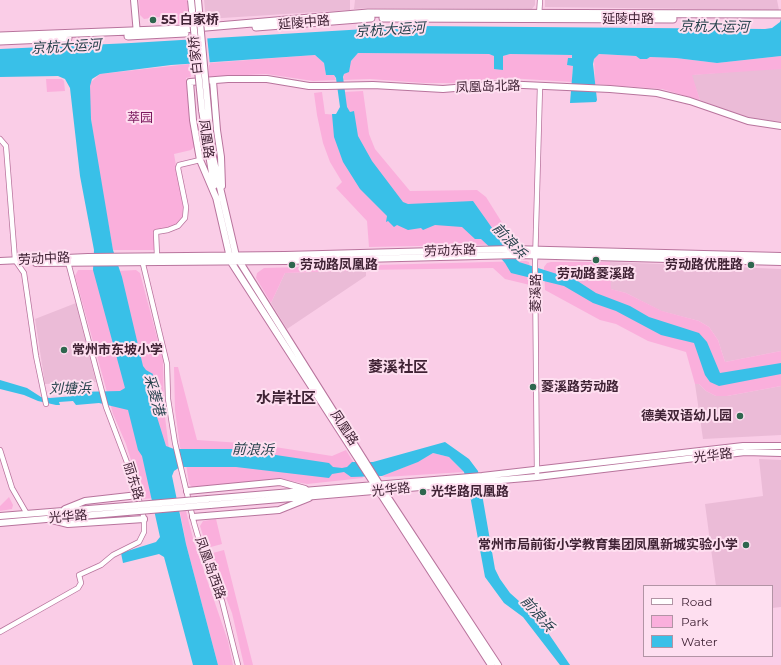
<!DOCTYPE html>
<html>
<head>
<meta charset="utf-8">
<style>
  body { margin:0 }
  #map { position:relative; width:781px; height:665px; overflow:hidden; background:#facde7; font-family:Montserrat,sans-serif }
  canvas { display:block }
  .legend { position:absolute; left:643px; top:585px; width:130px; height:72px; box-sizing:border-box; background:#fedff0; border:1px solid #b294a5; margin:0; padding:5px 7px; list-style:none; font-size:12px; color:#402335 }
  .legend li { display:flex; align-items:center; gap:8px; height:20px }
  .legend b { width:20px; border:1px solid #b294a5 }
</style>
</head>
<body>
<div id="map">
<canvas width="781" height="665"></canvas>
<ul class="legend">
<li><b style="height:5px;background:#fff"></b>Road</li>
<li><b style="height:11px;background:#faafdc"></b>Park</li>
<li><b style="height:11px;background:#39c0e8"></b>Water</li>
</ul>
</div>
<script>
const ctx = document.querySelector('canvas').getContext('2d');
ctx.lineJoin = 'round';
function fill(path, color) {
  ctx.fillStyle = color;
  ctx.fill(path, 'evenodd');
}
function shape(rows) {
  const path = new Path2D();
  for (const r of rows) {
    path.moveTo(r[0], r[1]);
    for (let i = 2; i < r.length; i += 2) path.lineTo(r[i], r[i + 1]);
  }
  return path;
}
function strokePath(path, color, width, dash) {
  ctx.strokeStyle = color;
  ctx.lineWidth = width;
  ctx.lineCap = dash ? 'butt' : 'round';
  ctx.setLineDash(dash || []);
  ctx.stroke(path);
}
function drawText(font, color, halo, rows, align = 'center') {
  ctx.font = font + ' Montserrat,"Noto Sans SC",sans-serif';
  ctx.lineWidth = 4;
  ctx.setLineDash([]);
  ctx.textBaseline = 'middle';
  ctx.strokeStyle = halo;
  ctx.fillStyle = color;
  for (const [text, x, y, turn = 0] of rows) {
    ctx.save();
    ctx.translate(x, y);
    ctx.rotate((+turn || 0) * Math.PI / 180);
    ctx.textAlign = isNaN(turn) ? turn : align;
    if (halo) ctx.strokeText(text, 0, 0);
    ctx.fillText(text, 0, 0);
    ctx.restore();
  }
}
fill(shape([
  [204,0,350,0,350,10,206,19],
  [355,0,535,0,535,5,532,9,368,8,354,9],
  [545,0,777,0,779,10,545,7],
  [766,69,781,69,781,122,756,119,731,113,700,100,691,75],
  [610,262,781,269,781,351,725,362,718,340,709,327,699,321,661,311,626,293,610,289],
  [366,270,366,276,287,329,271,303,285,273],
  [76,303,96,382,45,384,35,319],
  [695,384,699,384,706,391,716,396,727,396,781,386,781,435,703,439],
  [759,459,781,460,781,607,772,608,772,586,716,586,705,504,763,496]
]), '#ebbbd7');
fill(shape([
  [139,0,187,0,189,22,178,24,171,18,166,16,144,19,140,15],
  [358,53,489,54,495,56,503,70,503,56,510,54,573,55,567,65,573,66,572,77,572,82,508,78,452,83,423,83,370,79,343,80,344,74,346,73,351,61],
  [599,54,636,56,640,59,647,59,650,57,676,58,717,63,781,56,781,69,692,75,700,100,662,89,595,84,594,59],
  [315,55,324,63,326,75,334,75,336,80,313,81,266,74,209,77,209,63],
  [189,64,191,77,186,78,190,118,195,146,191,150,174,154,183,207,182,217,176,224,167,228,154,230,154,250,113,250,94,146,89,100,90,83,100,74],
  [46,79,62,79,64,81,65,91,47,92],
  [363,91,369,134,375,149,410,191,477,190,486,197,506,229,518,244,369,247,367,221,336,188,342,182,330,162,323,143,317,115,314,93,322,92,325,114,340,115,343,92],
  [526,261,529,262,530,267,530,285,505,279,493,268,366,270,285,273,271,303,256,278,257,273,264,268],
  [551,262,610,262,611,289,626,293,662,311,699,321,709,327,718,340,725,362,781,351,781,386,727,396,716,396,706,391,699,384,695,384,686,352,648,341,616,324,600,320,545,290,544,267,547,263],
  [78,270,99,270,157,498,143,499,126,444,113,414,75,276],
  [136,270,140,273,163,360,164,409,169,449,164,450,116,271],
  [174,367,178,367,197,440,256,444,332,456,346,450,363,478,307,484,281,479,192,487,189,484,186,464,180,447,175,410],
  [433,453,449,457,464,472,385,477,382,476,417,462],
  [9,497,13,505,12,509,0,511,0,506],
  [186,511,194,542,228,641,233,665,218,665,186,544,180,512],
  [216,519,222,544,207,548,200,526,203,521],
  [224,550,253,665,244,665,232,613,209,554]
]), '#faafdc');
fill(shape([
  [781,19,781,56,717,63,676,58,650,57,647,59,640,59,636,56,599,54,594,59,593,64,597,100,596,102,570,103,573,66,567,65,568,58,572,58,572,55,510,54,503,56,503,70,494,69,494,56,489,54,358,53,351,61,349,72,344,74,343,77,347,107,350,112,354,111,358,136,372,161,403,202,408,204,473,201,502,242,519,262,576,280,596,293,630,306,649,317,699,333,707,342,720,373,781,363,781,374,719,386,710,382,705,375,694,343,661,335,616,311,593,303,564,286,511,273,505,263,497,254,481,239,475,239,462,227,435,225,423,230,421,228,408,230,397,225,394,227,388,221,386,222,387,216,360,189,343,162,334,137,332,114,336,114,340,107,336,78,334,75,326,75,324,63,315,55,171,65,100,74,92,79,90,86,91,119,113,250,122,277,143,366,146,370,153,374,148,388,166,446,174,449,236,449,329,463,333,467,342,468,347,467,352,462,373,462,445,442,469,459,478,471,495,569,500,579,510,593,538,618,570,665,560,665,523,617,504,603,485,577,469,490,464,472,449,457,433,453,418,462,382,476,351,477,344,472,332,474,329,478,236,467,180,467,174,471,172,476,186,544,218,665,193,665,164,557,159,554,123,563,121,553,156,542,160,537,142,456,138,450,128,410,99,403,76,405,73,401,59,402,60,405,56,405,38,401,24,395,0,389,0,380,27,388,41,397,50,398,74,396,75,392,120,391,125,388,93,270,94,250,80,176,70,88,65,79,58,76,0,77,0,49,131,43,416,26,765,29,772,28,780,22]
]), '#39c0e8');
fill(shape([
  [207,36,210,65,194,66,191,37]
]), '#facde7');
const street = shape([
  [539,16,540,0],
  [0,139,6,146,15,260,24,273,36,356,46,404],
  [157,256,156,232,168,230,178,226,185,218,186,207,178,168,179,165,200,160],
  [142,260,167,364,168,399,175,443,194,523,204,557,222,601,238,665],
  [0,450,12,488,27,514],
  [537,477,535,264,540,86],
  [0,632,78,588,81,583,79,575,101,565,113,555,139,542,144,532,144,519,134,481,106,407,68,262]
]);
const secondary = shape([
  [134,0,137,34],
  [213,81,217,130,221,157,222,186],
  [208,109,212,153,236,256,383,490,498,665],
  [202,110,214,186],
  [216,197,231,262,491,665],
  [217,200,200,160,193,120,190,82,228,79,267,79,309,86,326,86,373,85,443,89,502,84,610,89,657,93,690,101,748,121,781,126],
  [0,261,88,257,285,255,511,249,781,256],
  [36,263,285,261,518,255,781,262],
  [187,491,280,482,305,489],
  [208,499,482,476,743,446,781,446],
  [210,505,537,477,745,452,781,453],
  [65,509,85,501,138,495],
  [0,516,126,506],
  [193,517,279,510,309,498],
  [52,520,68,524,144,519],
  [0,523,127,512]
]);
const primary = shape([
  [383,18,673,19],
  [256,27,371,18],
  [0,36,183,29,368,13,781,14],
  [128,36,185,33],
  [0,41,68,38]
]);
strokePath(street, '#b8749d', 6);
strokePath(secondary, '#b8749d', 8);
strokePath(primary, '#b8749d', 9);
strokePath(street, '#fff', 4.5);
strokePath(secondary, '#fff', 6);
strokePath(primary, '#fff', 7);
const secondaryBridge = shape([
  [191,0,202,110],
  [198,0,208,109],
  [126,506,208,499],
  [127,512,210,505]
]);
strokePath(secondaryBridge, '#b8749d', 8, []);
strokePath(secondaryBridge, '#fff', 6);
for (const [x, y, r, color] of [
  [153,20,4,"#2e664e"],
  [596,260,4,"#2e664e"],
  [292,265,4,"#2e664e"],
  [751,265,4,"#2e664e"],
  [64,350,4,"#2e664e"],
  [533,387,4,"#2e664e"],
  [740,416,4,"#2e664e"],
  [423,492,4,"#2e664e"],
  [746,545,4,"#2e664e"]
]) {
  const dot = new Path2D();
  dot.arc(x, y, r, 0, 2 * Math.PI);
  ctx.fillStyle = color;
  ctx.fill(dot);
  strokePath(dot, '#fedff0', 1.5);
}
drawText('13px', '#402335', '#fedff0', [
  ["延陵中路",628,19],
  ["延陵中路",304,23,-5],
  ["白家桥",196,55,-96],
  ["凤凰岛北路",488,87,-2],
  ["凤凰路",206,139,82],
  ["劳动东路",450,251,-2],
  ["劳动中路",44,259,-3],
  ["菱溪路",536,293,-90],
  ["凤凰路",344,428,57],
  ["光华路",713,456,-7],
  ["丽东路",133,481,73],
  ["光华路",391,490,-6],
  ["光华路",68,517,-5],
  ["凤凰岛西路",210,568,70]
]);
drawText('bold 13px', '#402335', '#fedff0', [
  ["55 白家桥",161,20],
  ["劳动路凤凰路",300,265],
  ["劳动路优胜路",743,265,"right"],
  ["劳动路菱溪路",596,274,"center"],
  ["常州市东坡小学",72,350],
  ["菱溪路劳动路",541,387],
  ["德美双语幼儿园",732,416,"right"],
  ["光华路凤凰路",431,492],
  ["常州市局前街小学教育集团凤凰新城实验小学",738,545,"right"]
], 'left');
drawText('13px', '#7b195e', '#fedff0', [
  ["萃园",140,118]
]);
drawText('italic 14px', '#28434d', '#fedff0', [
  ["京杭大运河",714,27,1],
  ["京杭大运河",390,30,-3],
  ["京杭大运河",66,47,-3],
  ["前浪浜",509,241,47],
  ["刘塘浜",70,389,-1],
  ["采菱港",154,395,75],
  ["前浪浜",253,450,2],
  ["前浪浜",537,614,48]
]);
drawText('bold 15px', '#402335', '#fedff0', [
  ["菱溪社区",398,368],
  ["水岸社区",286,399]
]);
</script>
</body>
</html>
